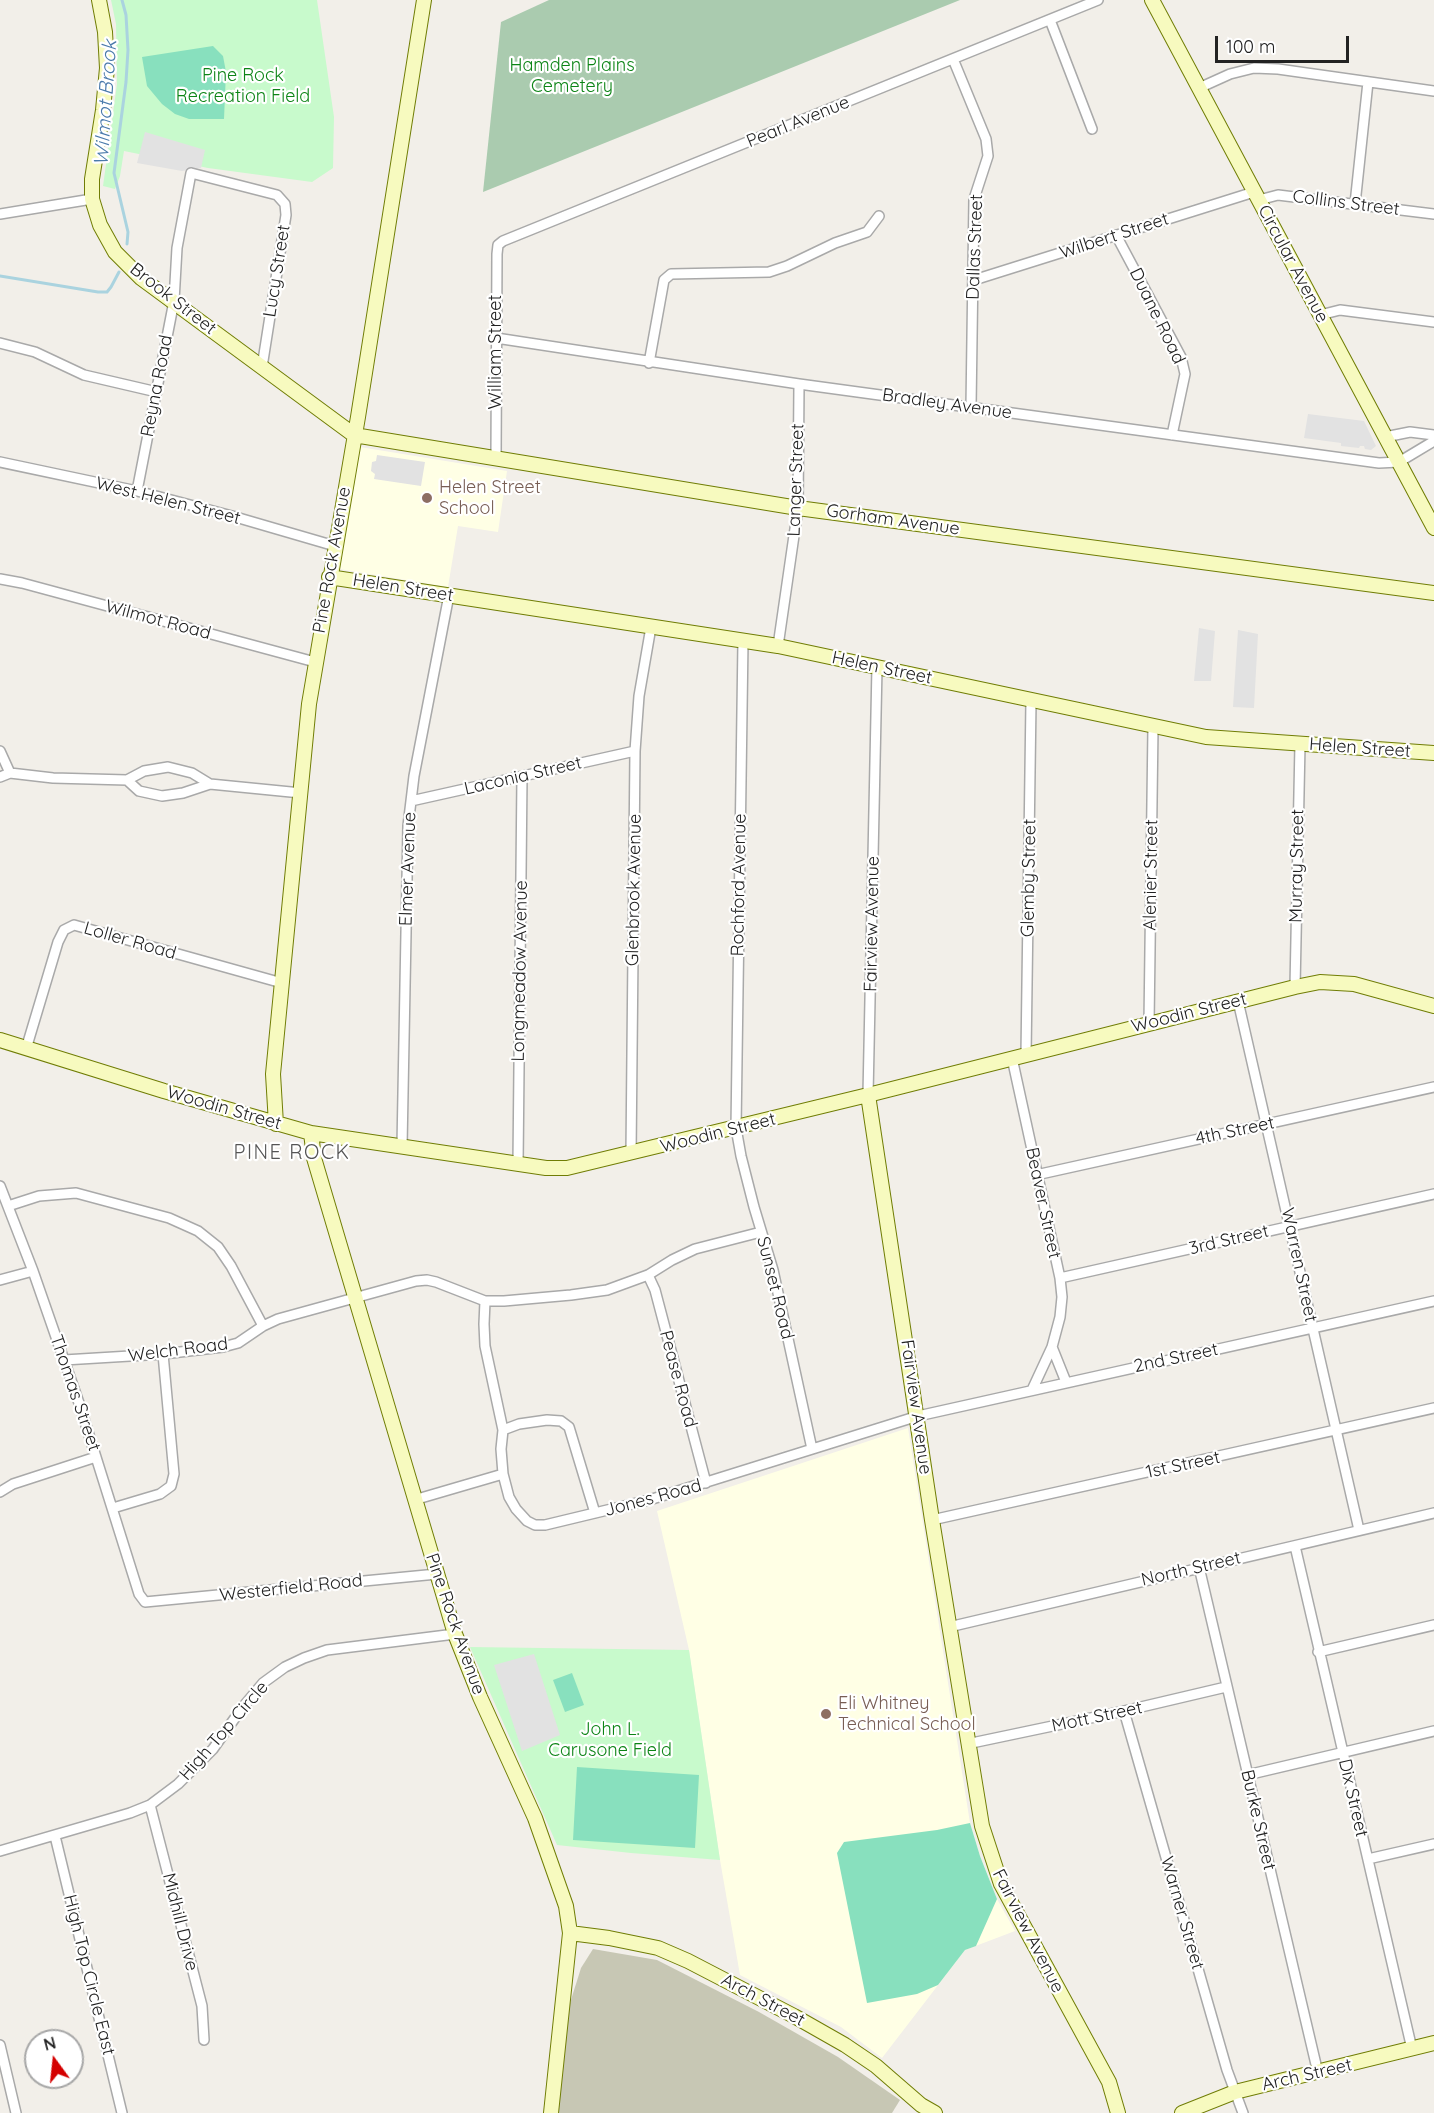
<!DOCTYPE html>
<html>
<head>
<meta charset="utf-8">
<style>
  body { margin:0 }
  #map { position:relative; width:1434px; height:2113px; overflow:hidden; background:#f2efe9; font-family:Quicksand,sans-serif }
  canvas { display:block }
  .north { position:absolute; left:24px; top:2029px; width:60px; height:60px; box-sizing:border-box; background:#fff; border:2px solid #a7a7a7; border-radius:50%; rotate:345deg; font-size:16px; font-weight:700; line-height:24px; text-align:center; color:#222 }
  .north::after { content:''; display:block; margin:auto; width:21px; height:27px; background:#d40000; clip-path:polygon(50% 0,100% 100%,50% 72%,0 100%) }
  .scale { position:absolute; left:1215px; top:36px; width:134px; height:27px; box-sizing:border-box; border:3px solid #222; border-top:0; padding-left:8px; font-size:18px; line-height:21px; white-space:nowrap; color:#222; -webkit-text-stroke:4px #fff; paint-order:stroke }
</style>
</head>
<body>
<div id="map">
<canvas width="1434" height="2113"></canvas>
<div class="north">N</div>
<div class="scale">100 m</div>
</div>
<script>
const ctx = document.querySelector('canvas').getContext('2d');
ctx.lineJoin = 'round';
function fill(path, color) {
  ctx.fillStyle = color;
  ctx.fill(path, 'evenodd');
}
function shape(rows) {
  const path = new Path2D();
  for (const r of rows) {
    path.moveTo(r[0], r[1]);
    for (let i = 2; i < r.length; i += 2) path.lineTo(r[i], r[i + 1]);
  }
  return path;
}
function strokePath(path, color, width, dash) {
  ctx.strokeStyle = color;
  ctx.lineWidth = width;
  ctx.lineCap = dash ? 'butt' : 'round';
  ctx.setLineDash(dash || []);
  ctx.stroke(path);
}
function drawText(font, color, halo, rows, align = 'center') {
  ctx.font = font + ' Quicksand,sans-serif';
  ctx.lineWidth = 4.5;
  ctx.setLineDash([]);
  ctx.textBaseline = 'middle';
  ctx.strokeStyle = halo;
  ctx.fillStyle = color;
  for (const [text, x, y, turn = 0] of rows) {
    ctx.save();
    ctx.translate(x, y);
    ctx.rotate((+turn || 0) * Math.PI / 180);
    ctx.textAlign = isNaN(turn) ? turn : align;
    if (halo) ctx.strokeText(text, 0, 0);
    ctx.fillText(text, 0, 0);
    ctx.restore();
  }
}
fill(shape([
  [360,447,507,471,498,532,458,526,448,587,339,569],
  [908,1428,970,1823,980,1856,997,1899,1015,1931,965,1950,882,2058,841,2027,740,1975,720,1860,689,1650,657,1511]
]), '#ffffe5');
fill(shape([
  [593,1949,657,1960,759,2012,838,2057,900,2100,892,2113,552,2113,559,2038,581,1968]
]), '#c7c7b4');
fill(shape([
  [549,0,960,0,483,192,501,22]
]), '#aacbaf');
fill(shape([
  [111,0,317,0,334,117,333,168,312,182,208,168,124,151,120,176,115,189,103,186,117,84,116,24],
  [470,1647,689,1650,720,1860,631,1853,557,1845]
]), '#c8facc');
fill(shape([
  [213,46,223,56,226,72,224,119,189,119,175,114,162,104,147,86,142,57],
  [572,1673,584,1705,565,1712,553,1680],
  [577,1767,699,1775,695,1848,573,1840],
  [970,1823,980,1856,997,1899,976,1946,965,1950,938,1985,917,1994,867,2003,837,1853,844,1842,937,1830]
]), '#88e0be');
fill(shape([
  [145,132,205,150,201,168,182,171,137,163],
  [1308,414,1364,421,1376,446,1371,450,1365,449,1364,446,1360,446,1359,448,1341,446,1341,443,1304,438],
  [377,455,425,462,421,486,374,479,375,474,371,471,372,462,376,461],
  [1199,628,1215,631,1211,681,1194,681],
  [1238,630,1258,634,1254,708,1233,707],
  [534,1654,560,1735,522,1751,494,1665]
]), '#e2e2e2');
strokePath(shape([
  [122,0,126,15,128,50,126,82,114,173,128,232,127,244],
  [0,276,98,292,107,292,111,287,119,272]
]), '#aad3df', 3);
const street = shape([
  [1050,20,1092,129],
  [953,59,986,139,988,156,974,199,971,407],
  [1199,88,1230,74,1254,68,1278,69,1434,91],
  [1259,200,1278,195,1434,214],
  [1355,204,1368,82],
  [0,214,92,199],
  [1116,235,1181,357,1185,374,1172,435],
  [974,280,1254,192],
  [1320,315,1340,310,1434,322],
  [496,338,799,384,1379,463,1399,462,1434,441],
  [0,343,35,352,84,375,157,392],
  [649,363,664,280,671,274,769,272,787,266,835,243,867,232,879,216],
  [1385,437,1410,432,1434,435],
  [496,458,497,254,498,245,503,241,1098,0],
  [0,462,137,491,232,516,335,546],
  [137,491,174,301,177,248,191,173,277,195,285,204,286,215,262,367],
  [0,579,22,583,315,662],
  [743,641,736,1128,741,1156,754,1207,773,1270,812,1449],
  [778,646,798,508,799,384],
  [0,751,10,773],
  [0,777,10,773,53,778,127,780,144,771,168,767,192,773,210,784,301,793],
  [127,780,139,791,162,796,183,793,210,784],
  [411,801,635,751],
  [1295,987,1300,744],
  [1238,1001,1359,1530],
  [1149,1023,1153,727],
  [26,1049,58,942,64,930,74,925,282,983],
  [1026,1055,1031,701],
  [1012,1058,1060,1278,1062,1297,1060,1317,1052,1347,1032,1390],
  [868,1095,877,667],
  [402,1146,408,826,414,776,449,595],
  [631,1154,635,751,639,696,651,627],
  [518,1164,522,777],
  [1036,1175,1434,1087],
  [0,1186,33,1271,79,1403,139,1594,145,1602,437,1574],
  [8,1206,39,1196,76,1193,169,1218,198,1231,218,1247,231,1266,263,1326],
  [648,1275,655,1290,706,1483],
  [1060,1278,1434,1194],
  [0,1280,33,1271],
  [485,1301,484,1324,485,1346,503,1430,501,1449,503,1474,509,1497,516,1509,527,1521,535,1525,545,1525,649,1500,918,1416,1434,1301],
  [1052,1347,1066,1382],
  [64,1360,163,1354,223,1347,238,1343,263,1326,278,1319,416,1281,427,1280,436,1282,485,1301,504,1301,571,1295,607,1290,648,1275,672,1260,695,1249,761,1232],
  [503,1430,519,1424,547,1420,561,1421,569,1427,595,1513],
  [0,1492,13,1484,96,1457],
  [414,1500,503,1474],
  [113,1508,160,1494,171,1486,174,1474,163,1354],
  [932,1520,1434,1408],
  [1295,1546,1412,2049],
  [1199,1567,1318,2073],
  [949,1627,1434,1513],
  [1318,1652,1434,1625],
  [1124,1711,1227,2070,1243,2113],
  [967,1744,1124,1711,1226,1687],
  [1247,1775,1434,1731],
  [150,1805,202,2006,204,2040],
  [55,1836,122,2113],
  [0,1851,130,1813,150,1805,178,1784,213,1749,242,1708,263,1683,285,1667,304,1658,327,1650,455,1634],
  [1368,1859,1434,1844],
  [0,2045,16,2113]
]);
const secondary = shape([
  [99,0,105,32,107,68,103,110,92,179,92,199,100,225,115,252,141,278,354,435,798,508,1434,593],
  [1152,0,1434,528],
  [329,577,778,646,1206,737,1434,753],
  [0,1040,164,1091,311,1133,546,1168,567,1168,868,1095,1295,987,1320,982,1354,984,1434,1006],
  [868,1095,932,1520,982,1826,1001,1884,1109,2082,1118,2113],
  [276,1124,273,1074,309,704,358,417,424,0],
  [311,1133,314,1158,455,1634,480,1697,535,1818,566,1906,570,1933,551,2113],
  [570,1933,609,1938,658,1948,688,1961,794,2016,845,2045,876,2066,921,2105,935,2113],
  [1182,2113,1235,2092,1434,2043]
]);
strokePath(street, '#a9a9a9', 12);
strokePath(secondary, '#707d05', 16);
strokePath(street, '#fff', 9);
strokePath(secondary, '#f7fabf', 14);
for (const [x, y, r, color] of [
  [427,498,6,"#8d6e63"],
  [826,1714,6,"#8d6e63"]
]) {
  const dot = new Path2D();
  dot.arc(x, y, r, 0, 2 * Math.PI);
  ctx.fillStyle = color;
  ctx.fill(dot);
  strokePath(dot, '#fff', 2);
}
drawText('18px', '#0c8416', '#fff', [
  ["Hamden Plains",572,66],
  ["Cemetery",572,87],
  ["Pine Rock",243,76],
  ["Recreation Field",243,97],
  ["John L.",610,1730],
  ["Carusone Field",610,1751]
]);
drawText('18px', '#222', '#fff', [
  ["Pearl Avenue",798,122,-22],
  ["Collins Street",1346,203,7],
  ["Wilbert Street",1114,236,-18],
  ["Dallas Street",975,247,-88],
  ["Circular Avenue",1293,264,62],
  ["Lucy Street",277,271,-81],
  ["Brook Street",173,299,38],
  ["Duane Road",1157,316,64],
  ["William Street",496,352,-90],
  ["Reyna Road",157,386,-79],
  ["Bradley Avenue",947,404,8],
  ["Langer Street",796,480,-88],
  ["West Helen Street",168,501,14],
  ["Gorham Avenue",893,520,8],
  ["Pine Rock Avenue",332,560,-80],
  ["Helen Street",403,588,9],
  ["Wilmot Road",158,620,15],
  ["Helen Street",882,668,12],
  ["Helen Street",1360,748,4],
  ["Laconia Street",523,776,-13],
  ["Murray Street",1297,866,-89],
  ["Elmer Avenue",408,869,-88],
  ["Alenier Street",1151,875,-89],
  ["Glemby Street",1029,878,-89],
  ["Rochford Avenue",739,885,-89],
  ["Glenbrook Avenue",634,890,-89],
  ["Fairview Avenue",872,924,-89],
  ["Loller Road",130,941,16],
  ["Longmeadow Avenue",520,971,-89],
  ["Woodin Street",1189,1013,-14],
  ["Woodin Street",224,1108,16],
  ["4th Street",1235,1131,-12],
  ["Woodin Street",718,1133,-14],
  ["Beaver Street",1043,1203,78],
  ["3rd Street",1229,1240,-13],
  ["Warren Street",1299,1265,78],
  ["Sunset Road",775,1288,76],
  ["Welch Road",178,1350,-7],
  ["2nd Street",1176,1358,-12],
  ["Pease Road",678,1379,75],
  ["Thomas Street",75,1393,71],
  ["Fairview Avenue",916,1407,82],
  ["1st Street",1183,1465,-12],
  ["Jones Road",653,1498,-15],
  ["North Street",1191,1569,-13],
  ["Westerfield Road",291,1588,-6],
  ["Pine Rock Avenue",455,1624,71],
  ["Mott Street",1097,1717,-12],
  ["High Top Circle",224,1731,-49],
  ["Dix Street",1353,1798,77],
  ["Burke Street",1258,1820,77],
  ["Warner Street",1182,1913,74],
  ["Midhill Drive",180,1922,76],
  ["Fairview Avenue",1028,1931,63],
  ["High Top Circle East",89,1975,76],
  ["Arch Street",763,2000,28],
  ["Arch Street",1307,2075,-13]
]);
drawText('18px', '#785e54', '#fff', [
  ["Helen Street",439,488],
  ["School",439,509],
  ["Eli Whitney",838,1704],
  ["Technical School",838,1725]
], 'left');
drawText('italic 20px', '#4a7aab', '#fff', [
  ["Wilmot Brook",106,103,-86]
]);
ctx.letterSpacing = '1.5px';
drawText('20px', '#555', '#fff', [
  ["PINE ROCK",292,1153]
]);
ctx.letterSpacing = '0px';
</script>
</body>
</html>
